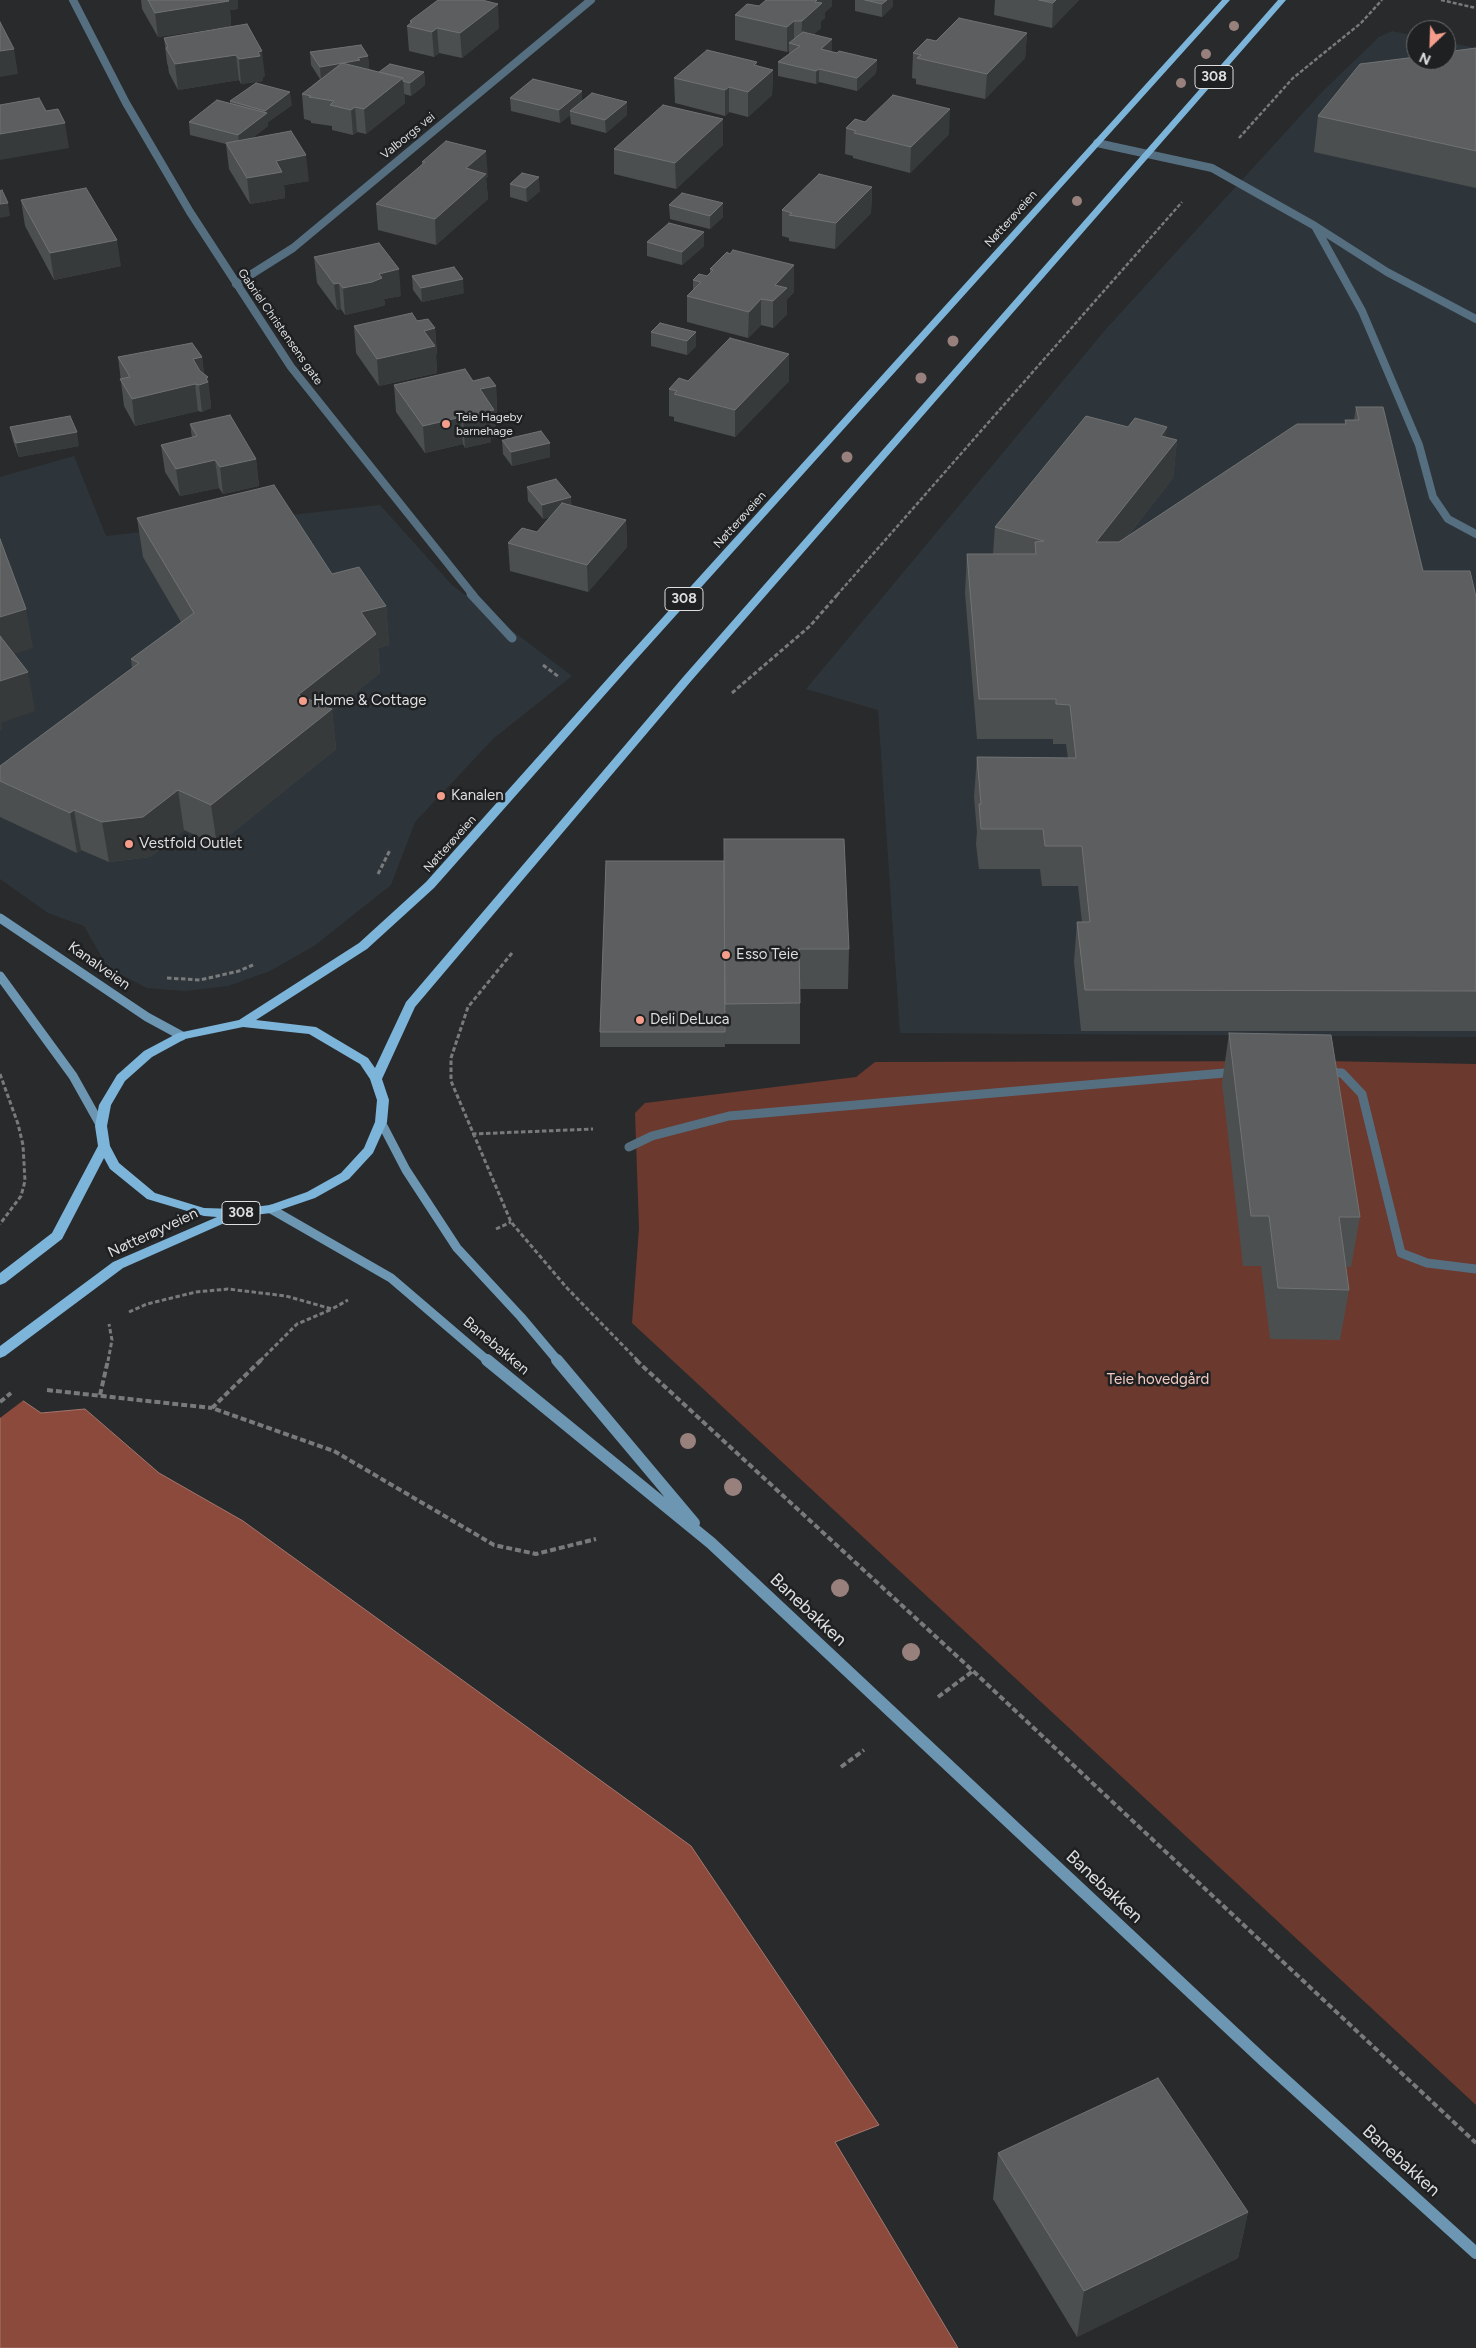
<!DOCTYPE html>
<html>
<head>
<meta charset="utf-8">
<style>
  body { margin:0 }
  #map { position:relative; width:1476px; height:2348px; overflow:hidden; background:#282a2c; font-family:Figtree,sans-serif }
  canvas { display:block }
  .north { position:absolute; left:1406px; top:20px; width:50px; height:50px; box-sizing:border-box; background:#1e2022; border:1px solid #6a6c6e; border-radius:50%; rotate:204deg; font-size:14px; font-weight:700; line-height:20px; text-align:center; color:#dddedf }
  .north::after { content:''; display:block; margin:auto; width:18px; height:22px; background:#f49d8b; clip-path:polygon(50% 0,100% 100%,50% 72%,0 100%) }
</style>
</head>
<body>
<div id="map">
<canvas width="1476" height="2348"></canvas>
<div class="north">N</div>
</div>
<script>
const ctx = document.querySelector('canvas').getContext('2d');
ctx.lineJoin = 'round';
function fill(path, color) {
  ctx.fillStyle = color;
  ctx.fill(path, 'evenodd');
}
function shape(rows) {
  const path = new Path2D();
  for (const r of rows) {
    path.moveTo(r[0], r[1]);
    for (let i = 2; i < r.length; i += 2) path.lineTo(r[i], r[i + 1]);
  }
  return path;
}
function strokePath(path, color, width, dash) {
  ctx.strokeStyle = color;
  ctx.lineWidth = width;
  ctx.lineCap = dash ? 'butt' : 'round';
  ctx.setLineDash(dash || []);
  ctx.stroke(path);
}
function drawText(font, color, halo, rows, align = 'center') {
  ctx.font = font + ' Figtree,sans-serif';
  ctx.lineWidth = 5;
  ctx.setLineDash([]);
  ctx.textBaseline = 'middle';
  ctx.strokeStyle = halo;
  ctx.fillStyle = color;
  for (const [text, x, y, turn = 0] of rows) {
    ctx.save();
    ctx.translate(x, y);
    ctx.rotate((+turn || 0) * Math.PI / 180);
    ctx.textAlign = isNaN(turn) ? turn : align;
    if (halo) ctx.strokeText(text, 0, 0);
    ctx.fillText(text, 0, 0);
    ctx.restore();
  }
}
fill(shape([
  [1392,31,1416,36,1416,60,1446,60,1446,42,1476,48,1476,1037,900,1033,878,710,806,689,1106,329,1323,91,1379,37],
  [74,456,106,536,380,505,452,585,572,676,494,738,415,822,391,885,314,946,270,971,228,986,185,991,147,988,108,968,84,926,48,913,0,879,0,477]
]), '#2e353a');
fill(shape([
  [1325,1061,1476,1064,1476,2105,632,1323,639,1228,635,1113,645,1103,856,1077,875,1062]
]), '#6c392e');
const water = shape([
  [0,1385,41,1413,85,1409,159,1473,243,1521,691,1846,879,2125,835,2142,958,2348,0,2348,0,1385]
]);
fill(water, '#8c4a3d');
strokePath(water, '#a4766e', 1);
fill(shape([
  [0,1382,25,1399,0,1418]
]), '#282a2c');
strokePath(shape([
  [1441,0,1476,8],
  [1239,138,1293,78,1361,23,1382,0],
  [837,595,1182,202]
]), '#797a7c', 2.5, [4, 2]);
strokePath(shape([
  [543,665,559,677],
  [732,693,810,626,838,594],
  [378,874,390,850],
  [512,953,468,1007,451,1058,451,1081,511,1222,567,1288,638,1361],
  [167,978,200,980,239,971,253,965],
  [0,1074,18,1124,23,1145,25,1181,21,1196,0,1224],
  [472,1134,593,1129],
  [496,1229,511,1222],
  [129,1312,147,1304,196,1292,228,1289,286,1296,332,1309,348,1300],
  [108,1361,112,1340,109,1324],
  [260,1361,297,1324,332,1309]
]), '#797a7c', 3, [4.5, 2.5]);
strokePath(shape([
  [261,1360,212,1408,334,1451,494,1545,536,1554,596,1539],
  [636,1360,973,1671,1476,2143],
  [47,1390,212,1408],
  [100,1395,108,1360],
  [0,1402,11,1393],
  [938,1697,973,1671],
  [841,1767,864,1750]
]), '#797a7c', 4, [6, 3]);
strokePath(shape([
  [1097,143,1212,168,1315,226,1362,311,1419,445,1433,497,1448,519,1476,534],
  [1315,226,1387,272,1476,319]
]), '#556f81', 8);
strokePath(shape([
  [1325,1072,1342,1073,1362,1094,1401,1253,1427,1263,1476,1269],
  [629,1147,652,1136,729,1116,1236,1072]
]), '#556f81', 9);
strokePath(shape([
  [73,0,126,103,190,212,291,367,473,595],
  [236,284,293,248,591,0]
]), '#556f81', 8);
strokePath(shape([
  [471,594,512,638]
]), '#556f81', 9);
strokePath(shape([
  [0,918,147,1017,182,1036],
  [0,976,73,1076,101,1126],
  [381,1122,406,1170,457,1248,521,1317,558,1361],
  [271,1209,391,1278,488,1361]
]), '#6c96b2', 9);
strokePath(shape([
  [487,1360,711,1543,1263,2060,1476,2253],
  [557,1360,694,1523]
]), '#6c96b2', 12);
fill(shape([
  [1222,0,1230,0,633,663,434,888,367,949,256,1020,316,1027,368,1058,375,1068,406,1002,684,676,1278,0,1286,0,692,680,415,1007,382,1079,389,1100,387,1122,373,1153,349,1179,315,1198,271,1213,238,1217,123,1268,5,1356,0,1358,0,1346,113,1262,217,1217,204,1216,147,1199,110,1169,104,1158,62,1239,5,1283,0,1285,0,1273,52,1233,98,1146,95,1126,99,1105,117,1075,144,1051,178,1033,239,1020,359,943,426,882,625,659,1222,0],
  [243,1027,309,1034,360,1064,370,1079,377,1100,375,1122,364,1148,341,1173,307,1192,270,1205,237,1209,204,1208,155,1193,119,1163,110,1146,107,1126,111,1105,125,1081,152,1057,185,1039,243,1027]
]), '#7db4d9');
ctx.fillStyle = '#98817d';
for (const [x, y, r] of [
  [1234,26,5],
  [1206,54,5],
  [1181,83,5],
  [1077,201,5],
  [953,341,5.5],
  [921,378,5.5],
  [847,457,5.5],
  [688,1441,8],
  [733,1487,9],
  [840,1588,9],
  [911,1652,9]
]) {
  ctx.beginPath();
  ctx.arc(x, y, r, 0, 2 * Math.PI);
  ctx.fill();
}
fill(shape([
  [141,0,238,0,238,9,230,10,231,26,158,37,142,9],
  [855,0,893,0,893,6,882,17,855,11],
  [995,0,1079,0,1052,28,994,15],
  [759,6,832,6,825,12,825,18,821,21,821,28,814,34,832,52,877,60,876,73,857,91,819,82,816,84,778,76,778,62,789,54,789,50,787,52,735,40,735,15],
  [410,21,499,28,462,58,439,53,434,57,409,51,407,26,410,24],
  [247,24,265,76,263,77,263,81,241,84,239,80,178,90,169,73,168,66,167,63,164,38],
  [1027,33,1025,58,985,99,916,84,916,79,912,78,913,53,936,41],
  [1476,48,1476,188,1314,152,1318,116],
  [310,52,368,56,369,69,379,72,424,72,425,85,411,96,404,94,405,103,366,134,357,132,353,135,332,130,332,126,311,123,311,121,304,119,302,94,320,79,311,65],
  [757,62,757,66,773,70,772,95,748,117,729,112,725,116,675,103,674,78],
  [510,98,582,101,627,115,606,133,571,124,570,115,560,123,511,111],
  [230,101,292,105,268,122,268,126,252,138,309,181,284,185,285,198,250,204,229,169,226,144,190,135,189,122,230,104],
  [846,128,949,134,910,173,853,158,853,156,845,154],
  [723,145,676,189,614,174,614,149],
  [422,162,488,177,486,178,488,199,436,245,378,230,376,204,422,165],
  [510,184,540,191,527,202,510,197],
  [872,187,871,213,835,249,789,241,789,238,782,236,782,210],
  [21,200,121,266,54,280,25,226],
  [723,203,723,217,710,229,670,219,669,205],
  [647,242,704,246,682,265,647,256],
  [730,254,794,265,794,292,787,299,787,314,773,328,761,325,748,338,687,322,687,296,693,290,693,280,707,276,710,273,710,269],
  [314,257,401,296,384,299,385,305,375,308,345,315,341,309,337,310,317,283],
  [412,276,464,293,422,302,413,290],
  [417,321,435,328,437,355,436,355,437,373,379,386,356,353,354,326],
  [660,323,696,346,687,355,651,346,651,332],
  [789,354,789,381,735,437,674,421,674,417,669,416,669,389,688,381],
  [118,357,202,357,204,374,211,404,211,408,202,412,198,411,135,426,124,406],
  [473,381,496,386,497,413,495,413,496,437,491,438,491,442,465,448,463,444,425,453,396,412,394,385],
  [1356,407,1423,571,1476,597,1476,1031,1081,1031,1074,962,1077,922,1082,922,1078,886,1042,886,1040,869,979,869,976,844,977,832,974,797,977,757,1068,758,1066,744,1053,744,1053,739,977,739,965,593,967,554,993,554,995,527,1166,437,1177,440,1173,478,1126,538,1345,424,1345,420,1354,420],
  [190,424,256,459,259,486,223,494,219,488,180,496,165,472,161,445,192,438],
  [10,427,79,446,19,457,13,441],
  [502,440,550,457,512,466,503,454],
  [527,487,571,506,626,520,627,547,588,592,510,571,508,543,537,532,550,517,543,519,528,501],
  [137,518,332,574,386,606,389,645,378,648,380,673,332,711,336,749,217,845,184,830,150,857,109,862,81,850,77,853,0,817,0,766,132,668,131,659,181,622,143,557],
  [606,861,849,949,848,989,800,989,800,1044,725,1044,724,953,725,1047,600,1047,600,1032],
  [1229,1033,1360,1217,1351,1267,1346,1267,1349,1290,1340,1340,1270,1339,1261,1266,1243,1266,1222,1083],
  [998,2153,1248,2212,1238,2258,1077,2337,993,2199]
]), '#4c4f50');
fill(shape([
  [222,0,238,0,238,9,230,10,231,26,158,37,155,13],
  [817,0,832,0,832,6,825,12,825,18,821,21,821,28,801,46,802,21],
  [887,0,893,0,893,6,882,17,882,4],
  [1056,0,1079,0,1052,28,1053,3],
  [498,4,499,28,462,58,460,33],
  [794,21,794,44,789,43,789,50,787,52,787,27],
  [437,28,439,53,434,57,432,32],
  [1027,33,1025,58,985,99,987,74],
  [832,39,832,52,821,49],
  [14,49,18,74,0,77,0,51],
  [262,51,265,76,263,77,263,81,241,84,239,59,258,52],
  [236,55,239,80,178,90,175,64],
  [368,56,369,69,321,80,320,67],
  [877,60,876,73,857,91,857,78],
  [757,62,757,84,773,70,772,95,748,117,748,92,754,65],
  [819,69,819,82,816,84,816,71],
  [424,72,425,85,411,96,410,83],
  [403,78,405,103,366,134,364,109],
  [729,87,729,112,725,116,725,90],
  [582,91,582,104,570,111,570,115,560,123,559,110],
  [290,92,292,105,268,122,268,126,240,148,238,135,265,114,265,111],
  [627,102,627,115,606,133,605,120],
  [355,107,357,132,353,135,351,110],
  [950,109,949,134,910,173,911,147],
  [723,119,723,145,676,189,675,163],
  [65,123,69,148,0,160,0,134],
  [486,151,488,177,486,178,488,199,436,245,435,219,466,168],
  [306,155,309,181,284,185,285,198,250,204,247,178,276,161],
  [539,177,540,191,527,202,526,188],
  [872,187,871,213,835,249,836,223],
  [8,203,10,216,0,218,0,204],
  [723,203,723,217,710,229,710,216],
  [704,232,704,246,682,265,682,252],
  [117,240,121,266,54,280,50,253],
  [794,265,794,292,787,299,787,314,773,328,773,301,775,285],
  [399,269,401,296,384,299,385,305,375,308,345,315,343,288,379,274],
  [463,279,464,293,422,302,421,288],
  [339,283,341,309,337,310,334,284],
  [761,299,761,325,748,338,749,312],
  [435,328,437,355,436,355,437,373,379,386,377,359,424,331],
  [696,332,696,346,687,355,687,341],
  [789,354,789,381,735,437,735,410],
  [202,357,205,383,206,379,208,377,211,404,211,408,202,412,199,385,193,359],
  [195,384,198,411,135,426,132,399],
  [496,386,497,413,495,413,496,437,491,438,491,442,465,448,463,420,480,389],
  [461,417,463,444,425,453,423,426],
  [1167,427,1165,455,1177,440,1173,478,1092,581,1096,542,1161,436],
  [77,432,79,446,19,457,16,443],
  [550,443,550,457,512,466,511,452],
  [256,459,259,486,223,494,220,467],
  [215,460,219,488,180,496,176,469],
  [571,497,572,511,543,519,542,505],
  [626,520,627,547,588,592,587,565],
  [386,606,389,645,378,648,380,673,332,711,336,749,217,845,211,805,298,695,361,612],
  [26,609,33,648,0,659,0,617],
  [28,672,35,711,1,723,2,729,0,731,0,681],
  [178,790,184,830,150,857,109,862,102,822],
  [74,810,81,850,77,853,70,813],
  [1248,2212,1238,2258,1077,2337,1084,2291]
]), '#373a3b');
const building = shape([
  [148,0,228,0,229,1,155,13,148,0],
  [438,0,482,0,498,4,460,33,437,28,432,32,407,26,412,22,410,21,438,0],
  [766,0,817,0,815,2,822,3,802,21,794,21,787,27,735,15,747,4,759,6,766,0],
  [865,0,887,0,882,4,865,0],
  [1039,0,1056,0,1053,3,1039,0],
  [959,18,1027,33,987,74,917,58,921,55,913,53,927,39,936,41,959,18],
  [0,22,14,49,0,51,0,22],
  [247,24,262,51,258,52,260,56,239,59,236,55,175,64,166,48,168,47,164,38,247,24],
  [803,32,832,39,821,49,837,53,839,51,877,60,857,78,819,69,816,71,778,62,800,46,789,43,803,32],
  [361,45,368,56,358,58,360,60,320,67,310,52,361,45],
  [1476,48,1476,151,1318,116,1360,64,1416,57,1416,60,1446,60,1446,52,1476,48],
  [707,50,757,62,754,65,773,70,748,92,729,87,725,90,674,78,707,50],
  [342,63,403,78,364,109,355,107,351,110,330,105,334,101,309,97,311,96,302,94,342,63],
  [390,64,424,72,410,83,403,81,403,78,379,72,390,64],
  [533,79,582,91,559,110,510,98,533,79],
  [256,83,290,92,265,111,230,101,256,83],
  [592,93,627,102,605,120,570,111,592,93],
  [893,95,950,109,911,147,854,133,856,131,846,128,855,119,865,122,893,95],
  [39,98,46,111,58,109,65,123,0,134,0,105,39,98],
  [217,100,267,113,238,135,189,122,217,100],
  [663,105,723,119,675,163,614,149,663,105],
  [291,131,306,155,276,161,282,172,247,178,226,143,291,131],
  [446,141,486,151,466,168,486,174,435,219,376,204,425,162,422,162,446,141],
  [522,173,539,177,526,188,510,184,522,173],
  [819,174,872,187,836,223,789,215,792,213,782,210,819,174],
  [86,188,117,240,50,253,21,200,86,188],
  [2,190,8,203,0,204,0,191,2,190],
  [682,193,723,203,710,216,669,205,682,193],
  [669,223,704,232,682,252,647,242,669,223],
  [379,243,399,269,379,274,382,278,372,282,343,288,339,283,334,284,314,257,379,243],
  [733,250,794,265,775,285,787,288,773,301,761,299,749,312,687,296,701,282,693,280,699,274,707,276,713,270,710,269,727,252,730,254,733,250],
  [454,267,463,279,421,288,412,276,454,267],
  [412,313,417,321,428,319,435,328,424,331,435,346,377,359,354,326,412,313],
  [660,323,696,332,687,341,651,332,660,323],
  [730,338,789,354,735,410,674,394,677,391,669,389,679,378,688,381,730,338],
  [192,343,202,357,193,359,200,371,208,377,206,379,208,382,199,385,195,384,132,399,120,379,130,377,118,357,192,343],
  [465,369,473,381,489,377,496,386,480,389,494,410,487,411,489,414,463,420,461,417,423,426,394,385,465,369],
  [1356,407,1383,407,1423,571,1470,571,1476,597,1476,991,1085,990,1077,922,1090,922,1082,846,1045,846,1043,829,981,829,979,804,981,804,977,757,1076,758,1070,705,1056,704,1056,699,979,699,967,554,1036,554,1035,542,1044,541,995,527,1086,416,1128,427,1135,418,1167,427,1161,436,1177,440,1096,542,1119,542,1297,424,1346,424,1345,420,1359,420,1356,407],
  [230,415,256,459,220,467,215,460,176,469,161,445,197,436,190,424,230,415],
  [70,416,77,432,16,443,10,427,70,416],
  [541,431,550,443,511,452,502,440,541,431],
  [556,479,571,497,542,505,527,487,556,479],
  [274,485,332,574,359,567,386,606,361,612,376,634,298,695,332,709,211,805,178,790,143,817,102,822,74,810,70,813,0,781,0,766,139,663,131,659,194,613,137,518,274,485],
  [562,503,626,520,587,565,508,543,522,528,537,532,562,503],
  [0,539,26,609,0,617,0,539],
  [0,636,28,672,0,681,0,636],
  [724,839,844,839,849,949,799,949,800,1003,725,1004,724,839],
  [606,861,724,861,725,1032,600,1032,606,861],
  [1229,1033,1331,1035,1360,1217,1339,1217,1349,1290,1278,1288,1269,1216,1251,1216,1229,1033],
  [1158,2078,1248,2212,1084,2291,998,2153,1158,2078]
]);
fill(building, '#5c5e5f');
strokePath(building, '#707273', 1);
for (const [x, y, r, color] of [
  [446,424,5,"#f49d8b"],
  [303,701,5,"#f49d8b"],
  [441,796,5,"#f49d8b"],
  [129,844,5,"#f49d8b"],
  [726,955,5,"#f49d8b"],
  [640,1020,5,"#f49d8b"]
]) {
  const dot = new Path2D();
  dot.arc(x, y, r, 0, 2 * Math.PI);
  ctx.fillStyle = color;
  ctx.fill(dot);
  strokePath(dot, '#1e2022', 2);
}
drawText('12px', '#dddedf', '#1e2022', [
  ["Valborgs vei",408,136,-39],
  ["Nøtterøveien",1011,219,-48],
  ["Gabriel Christensens gate",280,327,55],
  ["Nøtterøveien",740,520,-48],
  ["Nøtterøveien",450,844,-48]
]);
drawText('12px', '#dddedf', '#1e2022', [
  ["Teie Hageby",456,417],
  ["barnehage",456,431]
], 'left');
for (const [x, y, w] of [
  [1214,77,38],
  [684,599,38],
  [241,1213,38]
]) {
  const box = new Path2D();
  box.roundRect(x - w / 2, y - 11.5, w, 23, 4);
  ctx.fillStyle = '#1e2022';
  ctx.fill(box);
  strokePath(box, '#dddedf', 1);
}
drawText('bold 14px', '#dddedf', null, [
  ["308",1214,77],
  ["308",684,599],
  ["308",241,1213]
]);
drawText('15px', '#dddedf', '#1e2022', [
  ["Home & Cottage",313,701],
  ["Kanalen",451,796],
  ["Vestfold Outlet",139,844],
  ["Esso Teie",736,955],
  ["Deli DeLuca",650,1020]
], 'left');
drawText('15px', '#dddedf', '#1e2022', [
  ["Kanalveien",99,966,35],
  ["Nøtterøyveien",153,1233,-25],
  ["Banebakken",496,1346,40]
]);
drawText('15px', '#f3c9c0', '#1e2022', [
  ["Teie hovedgård",1158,1380]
]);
drawText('18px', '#dddedf', '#1e2022', [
  ["Banebakken",808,1610,43],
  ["Banebakken",1104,1887,43],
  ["Banebakken",1401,2161,42]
]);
</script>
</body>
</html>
